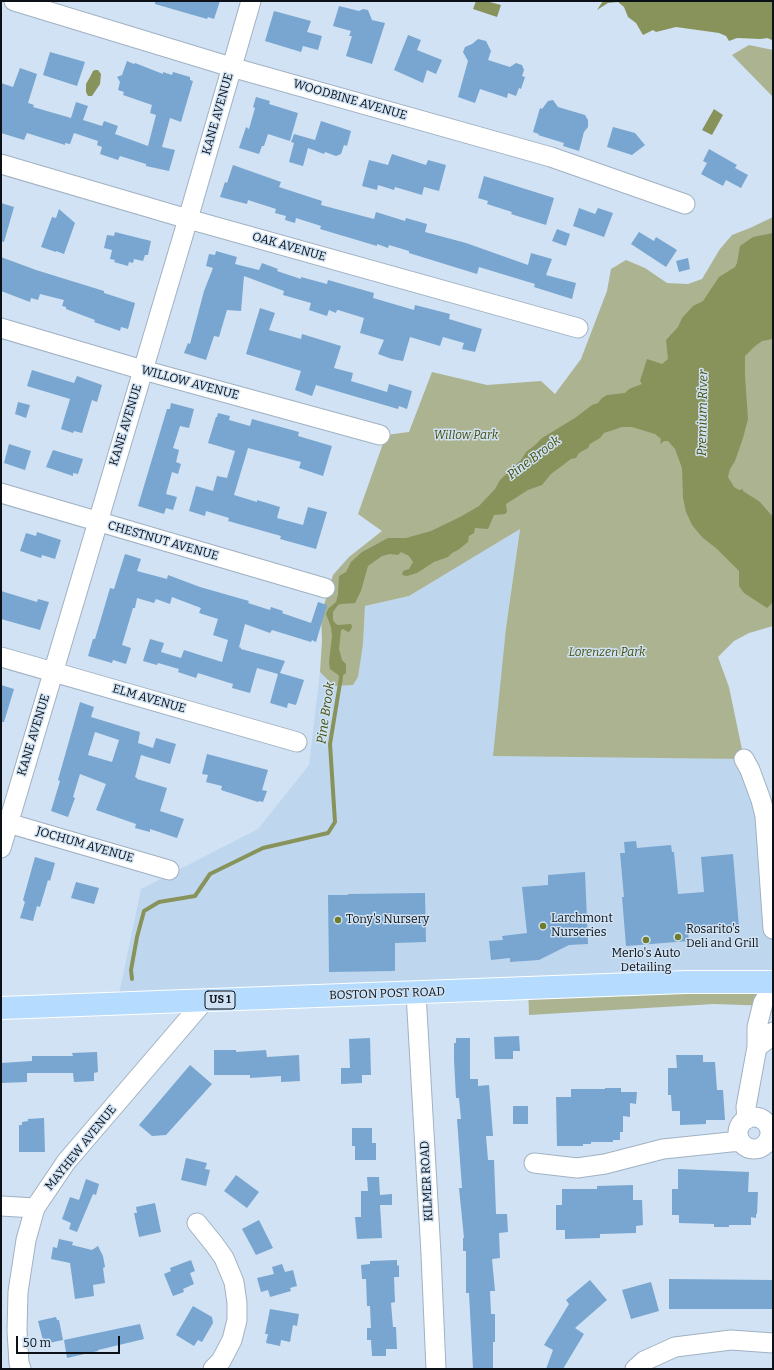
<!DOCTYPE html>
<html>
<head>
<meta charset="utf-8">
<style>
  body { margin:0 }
  #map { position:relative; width:774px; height:1370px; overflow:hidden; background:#d0e2f3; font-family:Bitter,serif }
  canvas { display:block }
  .frame { position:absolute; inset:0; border:2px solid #0b1117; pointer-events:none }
  .scale { position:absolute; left:16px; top:1336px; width:104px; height:18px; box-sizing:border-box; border:2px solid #0b1117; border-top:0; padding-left:5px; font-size:12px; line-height:14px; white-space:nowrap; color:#0b1117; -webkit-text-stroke:3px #d0e2f3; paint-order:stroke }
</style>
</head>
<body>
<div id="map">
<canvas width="774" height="1370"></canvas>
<div class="frame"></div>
<div class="scale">50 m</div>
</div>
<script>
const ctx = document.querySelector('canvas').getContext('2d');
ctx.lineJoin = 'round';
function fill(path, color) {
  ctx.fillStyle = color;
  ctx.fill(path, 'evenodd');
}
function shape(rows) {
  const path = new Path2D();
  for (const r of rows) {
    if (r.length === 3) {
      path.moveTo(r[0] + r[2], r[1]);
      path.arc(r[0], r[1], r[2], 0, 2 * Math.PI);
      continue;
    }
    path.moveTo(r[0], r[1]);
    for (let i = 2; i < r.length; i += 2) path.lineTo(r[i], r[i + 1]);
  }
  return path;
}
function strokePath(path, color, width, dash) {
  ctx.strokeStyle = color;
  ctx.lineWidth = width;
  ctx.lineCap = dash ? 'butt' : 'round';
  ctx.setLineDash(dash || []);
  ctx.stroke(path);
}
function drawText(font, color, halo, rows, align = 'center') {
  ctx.font = font + ' Bitter,serif';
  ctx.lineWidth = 3;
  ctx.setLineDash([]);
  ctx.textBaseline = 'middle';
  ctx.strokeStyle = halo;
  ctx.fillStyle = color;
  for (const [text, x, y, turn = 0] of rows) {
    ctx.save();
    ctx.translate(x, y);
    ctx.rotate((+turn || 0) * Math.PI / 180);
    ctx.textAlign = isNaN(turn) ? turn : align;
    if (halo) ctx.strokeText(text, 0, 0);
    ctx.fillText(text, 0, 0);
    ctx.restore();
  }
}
fill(shape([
  [520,528,506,628,744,759,773,889,773,978,119,994,141,889,258,829,309,765,320,672,334,686,363,644,365,606,409,596]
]), '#bfd7ee');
fill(shape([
  [749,45,773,50,773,97,732,55],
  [773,217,773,626,749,633,734,641,718,657,729,687,744,759,493,756,506,628,520,529,409,596,365,606,363,644,358,677,353,685,334,686,320,672,322,640,321,615,333,575,349,557,382,531,358,514,386,435,409,432,432,372,487,385,541,381,555,394,581,359,607,291,611,269,626,260,645,268,667,283,688,284,702,279,720,249,732,235,750,228],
  [773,978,773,1006,714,1004,529,1015,528,984]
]), '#acb391');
fill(shape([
  [476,1,486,1,501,5,497,17,473,9],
  [603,1,773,1,773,46,772,40,767,38,761,39,737,38,729,41,726,36,719,33,676,27,656,32,653,30,643,35,636,23,628,17,624,7,618,2,608,3,597,10],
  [95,70,98,70,101,74,100,84,92,96,88,96,86,92,86,84,90,77,93,71],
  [714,109,723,115,712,135,702,130],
  [773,233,773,339,762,341,754,347,745,356,745,376,748,419,743,438,735,461,730,469,728,477,734,487,739,490,743,489,743,491,760,502,773,517,773,602,767,608,744,593,739,586,739,571,717,549,702,537,692,525,686,512,683,498,682,468,675,449,668,441,664,441,660,444,661,439,655,434,632,427,622,427,604,433,600,438,590,444,588,448,579,453,576,458,571,459,551,474,542,485,528,490,506,504,507,512,505,514,494,515,488,529,475,528,474,533,469,536,468,542,458,550,452,553,448,557,434,562,417,573,407,576,402,575,403,571,409,569,413,562,409,556,401,552,398,555,390,554,382,556,368,566,361,591,355,603,341,604,338,605,333,612,333,620,335,623,338,625,351,624,352,627,350,631,348,632,343,629,341,630,339,649,342,660,346,664,346,673,341,677,330,669,329,662,332,636,331,627,326,614,328,609,336,602,338,594,339,576,346,572,351,562,362,552,388,538,406,538,431,531,460,517,479,506,495,489,500,480,521,460,526,452,534,446,542,438,575,418,592,405,598,403,602,398,607,395,625,393,629,389,642,384,640,381,647,359,662,364,668,359,666,340,678,327,682,318,693,306,703,301,719,277,735,267,737,263,740,246,753,237]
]), '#88935b');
strokePath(shape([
  [132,979,131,970,137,937,144,911,159,902,195,896,210,874,263,848,328,833,335,822,330,744,341,677,340,673]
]), '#88935b', 4);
fill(shape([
  [155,1,220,1,214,19,208,17,207,19,155,4],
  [339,6,359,11,363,9,368,10,372,20,385,23,372,64,346,56,352,36,349,36,351,31,333,26],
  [274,11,311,21,307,32,322,36,318,50,303,46,301,52,265,41],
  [408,35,421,40,417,50,442,60,436,74,427,70,423,83,394,70],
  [478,39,486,41,491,51,488,60,510,67,516,63,522,65,524,70,522,76,525,77,521,89,519,88,516,96,508,93,507,98,480,89,475,103,458,97,468,61,463,52,465,47,472,44],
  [50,52,85,62,77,86,43,75],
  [127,61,134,64,135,63,163,74,163,72,172,75,173,72,190,77,190,80,193,81,181,122,170,118,162,147,175,150,169,171,146,166,146,164,120,156,118,160,100,154,102,147,97,145,98,141,74,133,70,144,65,143,65,145,27,133,24,140,1,133,1,83,13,87,20,68,37,74,28,103,34,105,33,107,71,118,76,102,88,106,83,120,102,126,104,121,118,126,115,134,148,146,156,115,150,113,152,105,123,95,124,92,118,90,120,82,117,77,122,75],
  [256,97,270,101,269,104,298,113,290,141,268,134,264,146,262,146,259,154,239,148,246,127,249,129,255,108,253,107],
  [553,100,558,107,585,115,588,120,588,127,584,132,579,151,563,146,564,143,538,135,539,134,533,132,540,108,542,109,548,101],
  [321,121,351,131,347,146,344,145,341,154,336,156,325,152,324,154,308,148,303,166,289,162,294,143,291,142,294,134,315,140],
  [613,127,635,133,645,145,632,155,607,147],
  [709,149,737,165,735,168,748,175,741,188,726,180,723,186,701,174,707,163,703,161],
  [392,154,426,165,428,160,446,165,439,191,424,187,422,195,395,187,394,190,378,185,377,190,362,186,369,160,388,165],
  [233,165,281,182,279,187,322,201,321,205,374,219,376,212,405,221,406,218,427,224,425,232,466,243,528,265,531,253,552,259,546,275,576,283,572,299,534,287,535,284,479,267,477,274,409,253,409,251,389,245,388,248,377,244,377,246,320,229,321,226,296,218,295,223,285,220,286,216,275,213,276,209,248,200,247,204,220,197,225,182,227,183],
  [484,176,554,198,546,225,511,214,512,212,487,204,488,201,478,198],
  [1,203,14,207,4,242,1,241],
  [579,208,595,214,598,208,613,213,604,237,573,226],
  [59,209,75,223,64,254,56,251,56,252,41,247,52,217,56,218],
  [557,229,570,234,566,246,552,241],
  [115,232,151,241,148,255,145,255,143,261,134,259,133,263,129,262,128,266,114,262,115,260,110,259,112,250,104,248,107,235,114,236],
  [639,232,654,241,656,237,677,250,666,267,631,244],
  [216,251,237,257,235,264,259,270,262,263,278,269,277,271,301,279,301,277,327,284,328,280,374,293,373,298,414,310,415,305,450,314,449,319,482,329,475,352,462,349,464,343,443,337,440,346,410,337,403,361,392,359,378,354,384,340,360,333,364,318,338,310,337,310,336,313,329,310,327,316,309,310,311,303,283,295,284,291,244,276,241,311,227,310,219,337,214,336,206,360,184,353,188,343,190,344,204,291,213,268,206,266,209,254,215,255],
  [1,257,36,270,104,291,104,293,135,303,128,329,121,327,120,331,94,322,95,320,66,309,66,307,62,306,64,300,40,294,38,300,31,298,30,302,1,291],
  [688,258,690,269,679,272,676,261],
  [260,308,275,313,269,330,301,339,302,334,341,346,334,368,353,373,351,381,387,392,389,384,412,391,407,409,399,406,398,409,316,385,312,396,295,390,301,371,246,354],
  [32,370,74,383,77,376,102,385,97,402,92,400,82,433,74,431,73,433,61,429,70,399,27,386],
  [18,402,30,405,26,418,15,414],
  [171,403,194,409,189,428,180,426,173,448,179,450,176,462,181,464,178,474,172,472,166,494,177,497,173,510,166,508,164,514,138,506,167,409,170,409],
  [218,413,230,416,229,420,250,426,252,419,299,432,298,436,332,446,323,476,299,468,301,462,248,448,234,495,257,502,257,500,280,507,277,518,303,525,308,507,327,512,316,549,280,539,281,536,228,521,229,518,206,511,205,516,189,511,196,486,213,491,217,476,227,478,235,451,208,443,216,417,217,417],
  [9,444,31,451,25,470,4,463],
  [53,450,83,459,78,474,73,473,73,476,46,467],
  [37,532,61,540,55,559,42,555,41,558,20,551,26,533,36,536],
  [125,554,141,559,137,571,167,579,168,575,200,587,249,601,248,603,270,610,271,607,283,611,282,613,311,623,318,602,327,605,316,642,312,640,311,642,272,630,270,633,245,624,239,647,241,648,241,649,285,661,280,673,304,680,296,705,288,703,287,708,270,703,278,674,257,668,250,693,232,688,233,684,198,673,196,678,178,672,179,669,158,663,157,665,143,661,150,639,164,643,161,652,181,658,184,650,222,662,228,640,213,635,218,619,199,613,201,608,172,597,170,604,156,599,154,603,137,598,135,608,133,608,122,645,131,648,126,664,113,660,112,663,88,656,93,639,95,639,110,588,114,589],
  [1,591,37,602,38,599,49,602,40,630,1,619],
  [1,685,14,689,4,722,1,722],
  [80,702,94,707,91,717,140,732,138,743,153,748,156,738,176,744,170,764,141,755,135,777,137,778,137,779,167,788,160,811,184,819,177,838,150,829,150,832,135,828,136,824,96,810,106,784,80,774,73,797,75,798,68,817,51,811,60,781,58,780],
  [95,732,119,740,112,762,88,755],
  [207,754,268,770,262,790,267,791,263,802,259,801,258,802,221,790,222,786,206,782,208,775,202,774],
  [636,841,637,848,671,845,672,852,674,852,678,894,704,892,701,857,733,854,739,927,688,932,689,941,626,946,622,897,624,897,620,853,625,853,624,842],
  [35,857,55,863,50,881,48,880,40,907,37,906,33,921,20,918,25,902,23,900],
  [585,872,588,944,569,945,539,960,510,962,510,958,491,960,489,941,503,940,502,936,527,933,522,887,548,885,548,875],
  [76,882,99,888,94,904,71,898],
  [425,893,426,942,395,943,395,971,329,972,328,895,348,895,348,894],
  [519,1036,520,1051,513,1051,513,1059,495,1059,494,1037],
  [370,1038,371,1075,362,1075,362,1083,341,1084,341,1068,350,1068,349,1039],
  [456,1038,470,1038,470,1079,478,1079,478,1086,489,1085,493,1136,486,1136,488,1160,494,1160,496,1214,507,1214,508,1232,499,1233,500,1258,492,1259,495,1291,490,1291,491,1314,495,1314,495,1342,493,1342,493,1369,473,1369,469,1293,466,1293,466,1251,463,1251,463,1238,464,1238,459,1188,462,1188,457,1119,461,1119,459,1098,456,1098,454,1060,454,1043,456,1043],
  [214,1050,236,1050,236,1052,266,1050,267,1057,299,1055,300,1081,281,1082,281,1076,250,1078,250,1075,214,1075],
  [97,1052,98,1072,94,1073,94,1081,74,1082,73,1073,27,1073,27,1082,1,1083,1,1063,32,1061,32,1056,73,1056,72,1053],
  [676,1055,703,1055,703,1062,715,1062,717,1090,723,1090,725,1120,706,1120,706,1124,680,1125,680,1111,672,1111,671,1095,668,1095,668,1068,677,1068],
  [190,1065,212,1084,166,1135,152,1136,139,1125],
  [605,1088,621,1088,621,1092,637,1092,636,1104,630,1103,630,1117,623,1116,623,1132,620,1132,620,1140,613,1140,613,1142,591,1142,591,1144,583,1144,583,1146,557,1146,556,1097,571,1097,571,1089,605,1089],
  [513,1106,528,1106,528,1124,513,1124],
  [44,1118,45,1152,19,1152,19,1125,22,1125,22,1122,28,1121,28,1119],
  [352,1128,372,1128,372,1143,376,1143,376,1160,355,1160,355,1146,352,1146],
  [186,1158,207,1163,205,1169,210,1170,206,1186,181,1180],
  [678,1169,749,1172,748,1192,758,1192,757,1214,756,1214,756,1218,751,1217,751,1225,729,1225,729,1227,714,1227,714,1224,679,1223,679,1215,672,1215,672,1189,678,1189],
  [236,1175,259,1192,247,1208,224,1191],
  [367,1177,379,1177,380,1195,392,1194,392,1205,380,1205,382,1238,357,1239,355,1217,361,1217,361,1191,368,1191],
  [86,1179,99,1184,96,1195,93,1194,77,1232,69,1229,71,1223,62,1219,70,1197,79,1200],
  [633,1185,633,1200,642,1200,643,1225,636,1226,636,1233,600,1234,600,1238,565,1239,565,1230,556,1230,556,1205,562,1205,562,1189,597,1189,597,1186],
  [155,1203,161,1232,139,1237,134,1213,137,1213,136,1207],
  [259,1220,273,1248,256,1255,242,1229],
  [59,1239,73,1242,72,1245,92,1250,98,1246,103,1256,105,1267,103,1268,105,1283,93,1285,94,1296,75,1299,70,1263,51,1259,53,1247,57,1248],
  [191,1260,195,1271,190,1273,194,1284,183,1289,184,1292,173,1296,164,1274,171,1271,170,1268],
  [397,1260,397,1266,399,1265,399,1277,394,1277,395,1302,391,1303,393,1327,396,1327,397,1349,386,1349,386,1356,372,1356,371,1340,367,1340,367,1328,371,1328,370,1306,367,1306,366,1279,362,1279,361,1265,370,1264,370,1261],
  [282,1264,285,1272,293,1270,297,1286,290,1288,291,1291,270,1297,268,1290,261,1292,257,1278,274,1274,272,1267],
  [669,1279,773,1280,773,1309,669,1309],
  [590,1280,607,1300,575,1328,584,1334,563,1369,546,1369,553,1350,544,1345,569,1304,566,1300],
  [651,1282,659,1311,631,1319,622,1290],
  [193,1306,212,1317,213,1323,202,1342,198,1340,194,1346,176,1335],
  [270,1309,299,1314,297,1326,293,1325,290,1342,281,1340,280,1346,266,1343,268,1334,265,1334],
  [56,1317,57,1320,59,1320,63,1340,44,1344,38,1321],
  [140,1324,144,1339,98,1350,98,1351,67,1358,64,1340]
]), '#78a6d0');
const minor = shape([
  [14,1,231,67,551,157,685,204],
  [1,164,188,219,578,328],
  [1,328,143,370,380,435],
  [1,493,325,588],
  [1,657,297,742],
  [744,759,750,770,761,800,765,816,773,929],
  [1,821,169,870],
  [1,848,188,219,251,1],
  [416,993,431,1254,436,1369],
  [757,1047,768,1039,773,1032],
  [754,1133,16],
  [747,1119,746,1107,757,1047,757,1027,763,1003,773,987],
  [534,1163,577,1168,605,1164,663,1149,740,1141],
  [1,1206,35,1208],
  [197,1223,214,1244,224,1258,234,1282,237,1303,237,1320,232,1340,221,1361,213,1369],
  [21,1369,19,1363,17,1331,18,1292,26,1240,35,1208,66,1162,204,1001],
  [635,1369,644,1361,675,1347,731,1340,773,1343]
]);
const major = shape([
  [1,1008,686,982,773,982]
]);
strokePath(minor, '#a0b1c2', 21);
strokePath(major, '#fff', 24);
strokePath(minor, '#fff', 19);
strokePath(major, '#b5dcfe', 22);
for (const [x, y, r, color] of [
  [338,920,4,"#6f7c29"],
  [543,926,4,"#6f7c29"],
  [678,937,4,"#6f7c29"],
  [646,940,4,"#6f7c29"]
]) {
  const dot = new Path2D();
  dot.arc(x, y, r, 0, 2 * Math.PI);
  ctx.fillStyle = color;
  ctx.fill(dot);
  strokePath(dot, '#d0e2f3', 1.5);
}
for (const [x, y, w] of [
  [220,1000,30]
]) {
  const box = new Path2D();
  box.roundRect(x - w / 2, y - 9, w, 18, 3);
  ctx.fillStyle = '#d0e2f3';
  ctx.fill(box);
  strokePath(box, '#0b1117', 1);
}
drawText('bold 11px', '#0b1117', null, [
  ["US 1",220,1000]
]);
drawText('12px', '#0b1117', '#d0e2f3', [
  ["WOODBINE AVENUE",350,100,16],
  ["KANE AVENUE",218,114,-74],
  ["OAK AVENUE",289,247,16],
  ["WILLOW AVENUE",190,383,15],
  ["KANE AVENUE",126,425,-73],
  ["CHESTNUT AVENUE",163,541,16],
  ["ELM AVENUE",149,699,16],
  ["KANE AVENUE",34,735,-73],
  ["JOCHUM AVENUE",85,845,16],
  ["BOSTON POST ROAD",387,994,-2],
  ["MAYHEW AVENUE",81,1148,-51],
  ["KILMER ROAD",427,1181,-93]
]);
drawText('italic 12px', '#454e0a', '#d0e2f3', [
  ["Willow Park",466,436],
  ["Lorenzen Park",607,653]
]);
drawText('12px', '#0b1117', '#d0e2f3', [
  ["Larchmont",551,919],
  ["Nurseries",551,933],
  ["Tony's Nursery",346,920],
  ["Rosarito's",686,930],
  ["Deli and Grill",686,944],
  ["Merlo's Auto",646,954,"center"],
  ["Detailing",646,968,"center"]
], 'left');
drawText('italic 13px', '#444e0a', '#d0e2f3', [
  ["Premium River",703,413,-89],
  ["Pine Brook",534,458,-37],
  ["Pine Brook",326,713,-82]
]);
</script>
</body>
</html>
